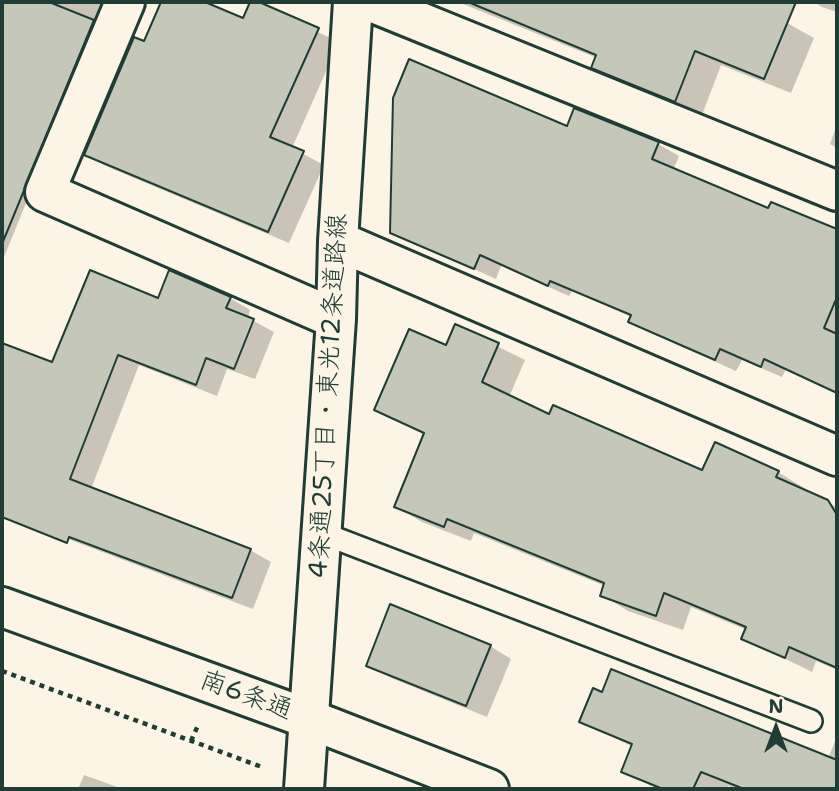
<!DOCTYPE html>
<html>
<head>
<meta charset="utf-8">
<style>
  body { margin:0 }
  #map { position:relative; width:839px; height:791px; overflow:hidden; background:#fcf5e5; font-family:"Shantell Sans",sans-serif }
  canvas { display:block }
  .frame { position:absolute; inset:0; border:4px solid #1f3d34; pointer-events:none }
  .north { position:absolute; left:741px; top:693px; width:70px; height:70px; -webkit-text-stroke:5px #fcf5e5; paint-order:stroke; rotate:0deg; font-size:19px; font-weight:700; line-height:28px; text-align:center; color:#1f3d34 }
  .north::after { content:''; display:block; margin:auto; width:24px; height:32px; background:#1f3d34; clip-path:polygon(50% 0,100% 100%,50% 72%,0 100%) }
</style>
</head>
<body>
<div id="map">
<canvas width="839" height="791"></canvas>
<div class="frame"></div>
<div class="north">N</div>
</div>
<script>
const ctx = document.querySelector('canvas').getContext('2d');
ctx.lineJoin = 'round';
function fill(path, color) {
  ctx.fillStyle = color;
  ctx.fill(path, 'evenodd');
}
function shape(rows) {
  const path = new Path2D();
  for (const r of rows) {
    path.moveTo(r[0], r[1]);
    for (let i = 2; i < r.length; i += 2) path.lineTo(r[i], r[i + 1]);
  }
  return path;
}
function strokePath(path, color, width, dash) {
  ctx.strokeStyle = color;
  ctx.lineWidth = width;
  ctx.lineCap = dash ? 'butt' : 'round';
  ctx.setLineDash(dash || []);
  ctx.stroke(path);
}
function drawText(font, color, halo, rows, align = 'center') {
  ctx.font = font + ' "Shantell Sans","Klee One",sans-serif';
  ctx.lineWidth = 5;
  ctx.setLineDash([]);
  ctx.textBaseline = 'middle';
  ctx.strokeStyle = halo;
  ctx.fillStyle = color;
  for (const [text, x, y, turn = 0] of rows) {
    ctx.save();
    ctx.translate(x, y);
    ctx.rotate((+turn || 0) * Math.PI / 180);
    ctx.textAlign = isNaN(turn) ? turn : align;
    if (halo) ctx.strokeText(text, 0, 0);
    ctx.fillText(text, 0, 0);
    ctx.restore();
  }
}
fill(shape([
  [2,2,108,2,2,262],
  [163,2,201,2,244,20,254,2,339,42,292,148,324,165,289,243,108,167,86,155,145,43],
  [458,2,750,2,748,7,787,23,814,38,791,93,721,65,702,115,620,82,593,67,597,58],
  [814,2,837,2,837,12,822,7],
  [837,124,837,148,830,144],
  [568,128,658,144,679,156,673,170,769,210,772,204,837,231,837,393,786,369,782,377,742,360,736,371,651,333,631,321,632,317,572,291,569,296,501,266,496,279,392,232],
  [230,298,250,310,248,318,274,332,255,379,227,369,217,396,139,365,91,489,250,550,271,562,253,609,68,539,50,520,2,503,2,345,53,364,159,300],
  [456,326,525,360,509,397,550,417,703,472,778,472,804,488,803,491,837,507,837,670,816,661,812,672,743,638,747,630,691,607,683,630,628,611,602,595,605,586,474,533,471,541,422,522,396,507,425,435,376,409,447,348],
  [490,646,511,659,487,717,389,677,368,665],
  [581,721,828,759,837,736,837,789,737,789,728,786,726,789,657,789,623,771,633,747],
  [84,775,123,789,78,789]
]), '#0003');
const building = shape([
  [2,2,49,2,94,20,2,244,2,2],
  [161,2,205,2,243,18,250,2,259,2,319,28,270,137,304,151,268,232,84,155,134,37,144,41,161,2],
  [468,2,796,2,764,79,695,51,675,102,591,68,596,55,468,2],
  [409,59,567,126,574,108,659,142,652,159,768,208,771,202,837,229,837,297,824,328,837,334,837,393,764,359,761,367,720,349,715,360,628,322,631,315,550,281,548,286,480,255,474,269,390,233,393,98,409,59],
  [90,270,158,298,169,270,231,297,226,308,254,319,234,369,206,358,196,385,118,355,70,479,251,549,232,598,69,537,67,543,2,517,2,343,52,362,90,270],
  [455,324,499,343,482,382,549,414,553,405,702,470,715,442,779,471,776,477,828,500,837,515,837,668,789,647,785,658,741,639,746,627,664,593,656,616,600,596,604,583,447,519,444,527,394,507,424,433,374,410,409,329,446,345,455,324],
  [390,604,491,645,466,706,366,666,390,604],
  [611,669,837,760,837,789,744,789,701,772,693,789,663,789,621,772,632,744,579,722,593,688,602,692,611,669]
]);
fill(building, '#c5c7b9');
strokePath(building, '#1f3d34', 2);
const service = shape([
  [322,533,811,721]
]);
const minor = shape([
  [125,2,45,192,336,319],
  [371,2,837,191],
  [338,241,837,456],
  [304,789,336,319,338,241,353,2]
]);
const tertiary = shape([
  [2,607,309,719,489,789]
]);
strokePath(service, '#1f3d34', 26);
strokePath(minor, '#1f3d34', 44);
strokePath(tertiary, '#1f3d34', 44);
strokePath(shape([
  [2,671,262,767],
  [191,741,199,723]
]), '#1f3d34', 4.5, [5, 5]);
strokePath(service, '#fcf5e5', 21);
strokePath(minor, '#fcf5e5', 38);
strokePath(tertiary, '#fcf5e5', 38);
drawText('26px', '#1f3d34', '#fcf5e5', [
  ["4条通25丁目・東光12条道路線",329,396,-87],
  ["南6条通",246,696,20]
]);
</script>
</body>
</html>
